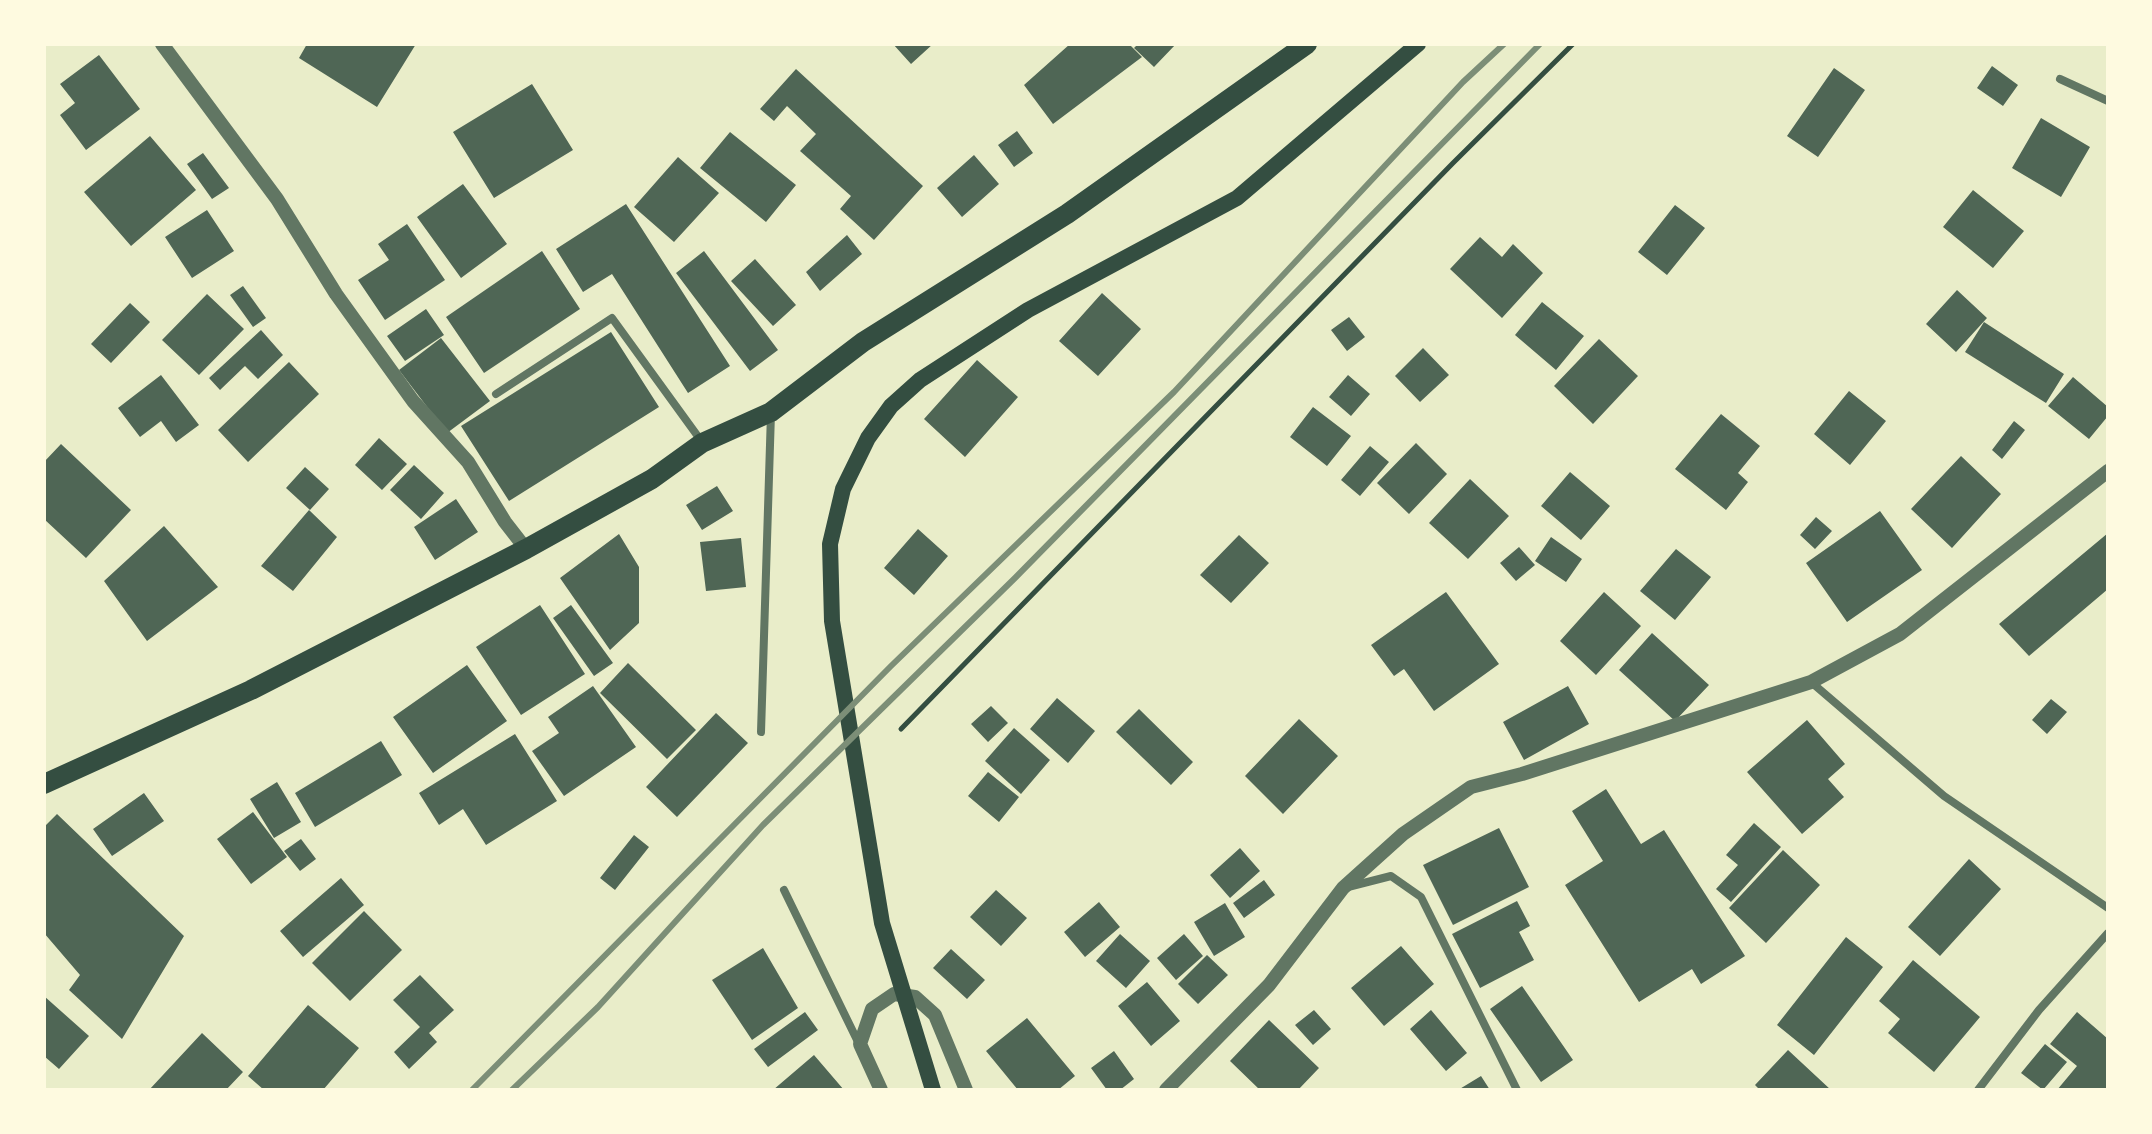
<!DOCTYPE html>
<html>
<head>
<meta charset="utf-8">
<style>
  body { margin:0 }
  #map { position:relative; width:2152px; height:1134px; overflow:hidden; background:#e9edc9; font-family:Karla,sans-serif }
  canvas { display:block }
  .frame { position:absolute; inset:0; border:46px solid #fefae0; pointer-events:none }
</style>
</head>
<body>
<div id="map">
<canvas width="2152" height="1134"></canvas>
<div class="frame"></div>
</div>
<script>
const ctx = document.querySelector('canvas').getContext('2d');
ctx.lineJoin = 'round';
function fill(path, color) {
  ctx.fillStyle = color;
  ctx.fill(path, 'evenodd');
}
function shape(rows) {
  const path = new Path2D();
  for (const r of rows) {
    path.moveTo(r[0], r[1]);
    for (let i = 2; i < r.length; i += 2) path.lineTo(r[i], r[i + 1]);
  }
  return path;
}
function strokePath(path, color, width, dash) {
  ctx.strokeStyle = color;
  ctx.lineWidth = width;
  ctx.lineCap = dash ? 'butt' : 'round';
  ctx.setLineDash(dash || []);
  ctx.stroke(path);
}
fill(shape([
  [307,44,416,44,377,107,299,58],
  [893,44,933,44,911,64],
  [1070,44,1129,44,1142,57,1053,124,1024,85],
  [1138,44,1176,44,1154,67,1134,48],
  [99,55,140,109,86,150,60,115,75,103,60,84],
  [1992,66,2018,85,2003,106,1977,88],
  [1834,68,1865,90,1818,157,1787,136],
  [796,69,923,186,874,240,840,209,851,196,800,151,816,134,787,106,774,121,760,109],
  [532,84,573,150,494,198,453,132],
  [2041,118,2090,147,2061,197,2012,168],
  [1017,131,1033,153,1014,167,998,145],
  [730,132,796,185,766,222,700,168],
  [150,136,196,190,131,246,84,192],
  [203,153,229,188,212,199,187,164],
  [974,155,999,184,962,217,937,188],
  [678,157,719,193,674,242,634,207],
  [463,184,507,244,461,278,417,217],
  [1973,190,2024,231,1993,268,1943,227],
  [626,204,730,366,688,393,612,274,583,292,556,249],
  [1675,205,1705,228,1667,275,1638,252],
  [207,210,234,251,192,278,165,237],
  [407,224,445,280,385,320,358,280,389,260,378,244],
  [847,235,862,254,820,291,806,272],
  [1480,237,1502,257,1513,244,1543,273,1502,318,1450,269],
  [542,251,580,309,484,373,446,317],
  [704,251,778,350,750,371,676,273],
  [755,259,796,305,773,326,731,281],
  [243,286,266,318,253,327,230,295],
  [1957,290,1987,318,1956,352,1926,324],
  [1102,293,1141,329,1098,376,1059,341],
  [207,294,244,329,199,375,162,340],
  [1542,302,1584,336,1556,370,1515,335],
  [130,303,150,322,111,363,91,344],
  [426,309,444,335,405,361,387,336],
  [1349,317,1365,337,1347,351,1331,330],
  [1984,322,2064,374,2046,403,1965,352],
  [261,330,283,355,258,379,245,366,220,390,209,378],
  [611,332,659,407,509,501,461,426],
  [441,338,490,401,447,433,399,370],
  [1599,339,1638,376,1593,424,1554,386],
  [1423,348,1449,375,1420,402,1395,376],
  [977,360,1018,397,965,457,924,419],
  [289,362,319,394,248,462,218,430],
  [161,375,199,425,176,442,161,421,140,437,118,408],
  [1348,375,1370,394,1351,416,1329,397],
  [2073,377,2108,407,2108,416,2089,439,2048,406],
  [1849,391,1886,421,1850,465,1814,434],
  [1313,407,1351,436,1327,466,1290,437],
  [1721,414,1760,446,1738,473,1748,482,1726,510,1675,469],
  [2014,421,2025,430,2002,459,1992,450],
  [379,438,407,464,382,490,355,465],
  [1416,443,1447,474,1409,514,1377,483],
  [61,444,131,510,86,558,44,519,44,462],
  [1370,446,1389,462,1360,496,1341,480],
  [1961,456,2001,494,1952,548,1911,509],
  [414,465,444,493,421,519,390,490],
  [305,467,329,489,310,510,286,488],
  [1570,472,1610,506,1581,540,1541,506],
  [1470,479,1509,516,1468,559,1429,523],
  [717,486,733,511,702,530,686,505],
  [456,499,478,532,435,560,414,527],
  [309,510,337,537,293,591,261,566],
  [1880,511,1922,570,1847,622,1806,563],
  [1816,517,1832,531,1815,549,1800,535],
  [164,526,218,587,147,641,104,581],
  [918,529,948,556,914,595,884,568],
  [2108,533,2108,589,2029,656,1999,624],
  [619,534,639,567,639,623,610,650,560,578],
  [1239,535,1269,563,1231,603,1200,575],
  [1551,537,1582,559,1566,582,1535,561],
  [741,538,746,587,706,591,700,542],
  [1519,547,1535,565,1516,581,1500,563],
  [1676,549,1711,577,1675,620,1640,591],
  [1446,592,1499,664,1434,711,1404,669,1394,676,1371,645],
  [1604,592,1641,626,1596,675,1560,641],
  [540,605,585,674,521,715,476,647],
  [571,605,613,663,594,676,553,618],
  [1652,633,1709,685,1675,721,1619,670],
  [628,663,696,730,667,759,600,693],
  [467,665,507,721,433,773,393,717],
  [593,686,636,747,564,796,532,751,559,733,548,717],
  [1568,686,1589,724,1524,760,1503,722],
  [1057,698,1095,731,1068,763,1030,729],
  [2051,699,2067,712,2047,734,2032,720],
  [991,706,1008,723,988,742,971,724],
  [1139,709,1193,762,1171,785,1116,732],
  [716,713,748,743,677,817,646,787],
  [1299,719,1338,756,1283,814,1245,776],
  [1807,720,1845,764,1828,779,1844,797,1802,834,1747,772],
  [1014,728,1050,760,1021,794,985,761],
  [515,734,557,801,486,845,463,809,439,825,419,793],
  [381,741,402,775,315,827,295,793],
  [988,772,1019,797,999,822,968,796],
  [277,782,301,822,274,838,250,799],
  [1606,789,1641,844,1664,830,1745,956,1701,984,1692,969,1639,1002,1565,885,1603,861,1572,811],
  [144,793,164,821,112,856,93,829],
  [253,812,287,857,251,884,217,839],
  [57,814,184,936,122,1039,69,990,80,975,44,933,44,827],
  [1754,823,1781,847,1731,902,1716,889,1738,865,1726,855],
  [1499,828,1529,887,1453,925,1423,865],
  [634,835,649,847,615,890,600,878],
  [301,839,316,859,300,871,284,851],
  [1240,848,1260,871,1230,898,1210,875],
  [1783,850,1820,885,1766,943,1729,908],
  [1969,859,2001,889,1940,956,1908,927],
  [341,878,364,905,303,957,280,931],
  [1264,880,1275,895,1244,918,1233,903],
  [996,890,1027,918,1001,946,970,917],
  [1517,901,1530,926,1519,932,1534,960,1480,988,1452,934],
  [1099,902,1120,927,1085,957,1064,932],
  [1225,903,1245,937,1214,956,1194,922],
  [364,911,402,950,350,1001,312,963],
  [1120,934,1150,961,1126,988,1096,961],
  [1184,934,1203,956,1176,980,1157,958],
  [1846,937,1883,967,1814,1055,1777,1025],
  [1401,946,1434,984,1384,1026,1351,988],
  [763,948,798,1008,752,1040,712,980],
  [951,949,985,980,967,999,933,968],
  [1207,955,1228,975,1198,1004,1178,984],
  [1913,960,1980,1017,1934,1072,1888,1033,1900,1019,1879,1001],
  [420,975,454,1010,429,1033,437,1042,409,1069,394,1052,420,1027,393,1000],
  [1147,982,1180,1021,1151,1046,1118,1006],
  [1522,986,1573,1060,1541,1082,1490,1009],
  [44,996,89,1036,59,1069,44,1056],
  [308,1005,359,1048,323,1090,264,1090,248,1076],
  [1314,1010,1331,1029,1313,1045,1295,1025],
  [1431,1010,1467,1053,1446,1071,1410,1029],
  [805,1012,818,1030,768,1067,754,1049],
  [2077,1012,2108,1039,2108,1086,2105,1090,2057,1090,2077,1066,2050,1044],
  [1027,1018,1075,1076,1058,1090,1018,1090,986,1051],
  [1269,1020,1319,1068,1298,1090,1260,1090,1230,1061],
  [202,1033,243,1072,226,1090,149,1090],
  [2045,1044,2067,1062,2043,1090,2021,1073],
  [1788,1050,1831,1090,1760,1090,1755,1085],
  [1114,1051,1134,1079,1120,1090,1107,1090,1091,1068],
  [814,1055,844,1090,773,1090],
  [1481,1076,1490,1090,1458,1090]
]), '#4f6655');
strokePath(shape([
  [901,729,1453,163,1573,44]
]), '#344e41', 5);
strokePath(shape([
  [2060,79,2108,101],
  [496,394,612,318,702,442],
  [1811,682,1944,796,2108,908],
  [761,732,771,413],
  [1348,887,1391,876,1421,897,1517,1090],
  [784,890,859,1044],
  [1978,1090,2039,1010,2108,933]
]), '#617663', 8);
strokePath(shape([
  [162,44,277,199,336,294,413,401,468,462,505,522,526,549],
  [881,1090,860,1044,872,1009,894,994,915,997,935,1015,966,1090],
  [1166,1090,1269,985,1343,888,1403,834,1471,787,1522,774,1811,682,1900,634,2108,471]
]), '#617663', 14);
strokePath(shape([
  [933,1090,882,923,832,621,830,544,843,489,868,438,891,406,920,380,1028,310,1237,198,1418,44]
]), '#344e41', 16);
strokePath(shape([
  [44,784,251,690,526,549,652,479,702,443,771,412,863,342,1067,214,1307,44]
]), '#344e41', 20);
strokePath(shape([
  [472,1090,891,666,1174,392,1463,82,1504,44],
  [512,1090,598,1007,763,825,1015,578,1540,44]
]), '#7c8e77', 6);
</script>
</body>
</html>
